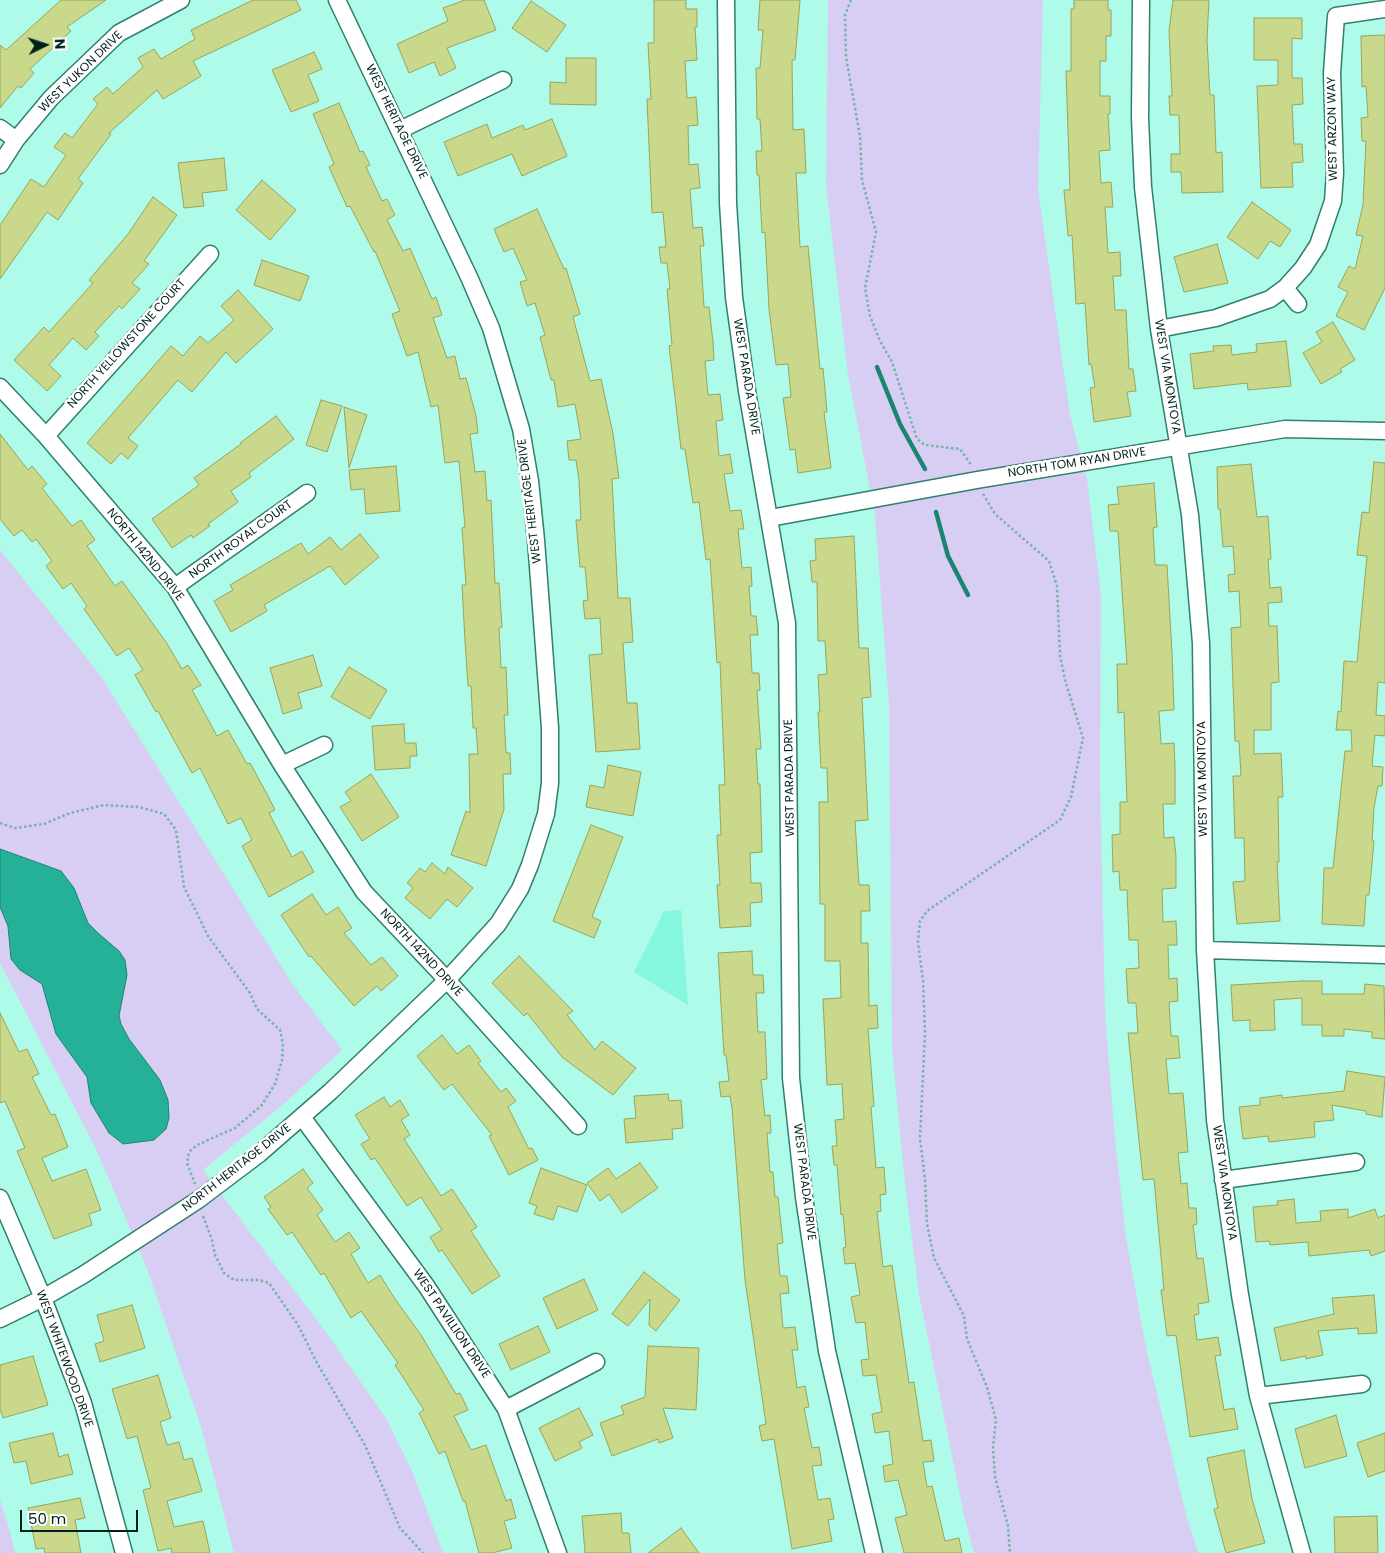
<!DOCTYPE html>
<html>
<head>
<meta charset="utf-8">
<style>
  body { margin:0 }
  #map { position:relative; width:1385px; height:1553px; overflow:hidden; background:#adfbe8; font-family:Poppins,sans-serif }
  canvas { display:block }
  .north { position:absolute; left:20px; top:20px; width:50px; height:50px; -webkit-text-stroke:4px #fff; paint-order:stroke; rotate:86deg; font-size:14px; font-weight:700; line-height:20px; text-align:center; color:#01221b }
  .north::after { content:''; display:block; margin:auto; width:18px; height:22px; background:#01221b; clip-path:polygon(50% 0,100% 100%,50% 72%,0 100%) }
  .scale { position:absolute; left:20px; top:1510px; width:118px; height:22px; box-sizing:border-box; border:2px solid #01221b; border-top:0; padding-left:6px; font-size:15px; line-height:18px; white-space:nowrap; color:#01221b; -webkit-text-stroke:4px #fff; paint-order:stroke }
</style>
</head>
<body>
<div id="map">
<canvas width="1385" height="1553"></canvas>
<div class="north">N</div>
<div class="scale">50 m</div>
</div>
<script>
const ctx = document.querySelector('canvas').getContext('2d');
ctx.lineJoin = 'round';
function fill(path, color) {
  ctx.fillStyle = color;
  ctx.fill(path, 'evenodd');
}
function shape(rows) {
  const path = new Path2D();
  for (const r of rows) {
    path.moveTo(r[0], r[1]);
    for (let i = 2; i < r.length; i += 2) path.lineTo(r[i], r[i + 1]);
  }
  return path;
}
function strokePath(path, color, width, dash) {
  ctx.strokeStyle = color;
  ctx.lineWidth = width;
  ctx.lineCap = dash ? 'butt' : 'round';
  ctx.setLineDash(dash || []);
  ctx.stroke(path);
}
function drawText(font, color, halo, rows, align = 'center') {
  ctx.font = font + ' Poppins,sans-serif';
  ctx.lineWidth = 5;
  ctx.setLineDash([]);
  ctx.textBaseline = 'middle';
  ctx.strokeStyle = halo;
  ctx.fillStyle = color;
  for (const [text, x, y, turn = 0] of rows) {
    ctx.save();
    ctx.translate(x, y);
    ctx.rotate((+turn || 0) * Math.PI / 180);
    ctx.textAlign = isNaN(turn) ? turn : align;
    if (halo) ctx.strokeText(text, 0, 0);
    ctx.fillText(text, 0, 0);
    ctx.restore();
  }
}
fill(shape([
  [681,910,683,939,688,1005,634,972,664,911]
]), '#85f7de');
fill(shape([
  [828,0,1043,0,1038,189,1070,415,1087,479,1101,595,1100,781,1105,1013,1114,1129,1126,1238,1146,1348,1186,1514,1198,1553,974,1553,964,1515,919,1294,904,1175,892,1048,889,705,875,515,848,375,826,185],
  [0,550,100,675,293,985,342,1050,286,1102,203,1170,328,1335,387,1420,412,1471,443,1553,234,1553,201,1427,146,1266,96,1149,0,963],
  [0,1500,9,1528,15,1553,0,1553]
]), '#d8cef4');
const water = shape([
  [0,849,61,871,74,888,88,923,98,933,119,951,125,960,127,975,119,1016,121,1024,129,1039,160,1080,168,1100,169,1118,166,1129,154,1140,123,1144,109,1133,91,1103,87,1077,56,1034,42,984,20,970,11,959,8,926,0,907,0,849]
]);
fill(water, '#24b198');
strokePath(water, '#1a8672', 1);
strokePath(shape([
  [877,367,900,424,925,469],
  [936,512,948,556,968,595]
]), '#1a8672', 4.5);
const building = shape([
  [61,0,106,0,67,27,71,31,30,69,34,73,21,88,18,86,0,108,0,45,6,50,61,0],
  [253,0,296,0,301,10,193,61,201,76,163,99,157,90,109,133,111,134,78,179,83,183,58,220,47,212,0,279,0,225,31,179,44,187,66,155,54,147,65,133,72,138,98,104,93,99,107,87,113,94,143,67,138,58,154,49,161,59,195,39,191,30,253,0],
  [465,0,484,0,496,30,447,48,456,68,440,76,434,62,409,73,397,44,448,21,443,8,465,0],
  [654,0,686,0,686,9,697,9,697,27,695,27,697,60,685,61,687,98,696,97,698,125,688,126,689,165,698,164,700,188,690,189,693,228,702,227,704,246,700,246,704,307,709,307,713,342,714,360,705,361,708,395,720,394,723,420,716,421,719,456,730,454,733,473,724,474,730,511,741,510,744,529,738,529,742,568,751,567,752,586,749,586,751,616,756,616,758,635,750,635,752,673,759,673,760,690,757,691,761,749,756,749,758,784,760,784,762,852,750,853,751,883,761,883,762,902,750,903,751,926,720,928,717,885,720,885,717,835,721,835,719,785,725,785,720,662,717,663,710,559,706,560,699,502,693,503,685,449,681,449,669,346,672,345,667,289,670,289,667,263,661,263,659,247,666,247,663,212,652,213,647,99,651,99,648,43,654,43,654,0],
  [760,0,800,0,795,60,792,60,793,130,804,129,806,173,796,173,800,247,808,246,820,369,823,368,827,412,824,412,831,468,798,473,795,449,790,450,783,398,791,397,788,364,776,365,769,309,765,232,762,233,759,175,757,175,756,151,762,151,760,119,757,119,756,68,760,68,763,30,758,30,760,0],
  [1074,0,1108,0,1108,10,1111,10,1111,36,1106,36,1106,61,1100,61,1100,96,1110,96,1110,114,1108,114,1110,150,1099,151,1101,183,1111,182,1113,207,1105,207,1108,253,1120,252,1121,276,1113,276,1115,310,1126,310,1129,369,1133,369,1136,391,1127,392,1131,416,1094,422,1090,388,1095,387,1091,364,1089,365,1085,303,1076,304,1072,235,1068,236,1064,190,1070,190,1066,71,1071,71,1071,9,1074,9,1074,0],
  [1173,0,1209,0,1207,40,1210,95,1214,95,1216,153,1222,152,1223,192,1182,193,1181,172,1171,172,1171,154,1180,154,1179,115,1170,115,1169,96,1172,96,1169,31,1173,0],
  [531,1,566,25,547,52,512,28,531,1],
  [1254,18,1302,18,1302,39,1292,38,1292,78,1302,78,1303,104,1292,105,1294,144,1302,144,1303,162,1292,163,1293,187,1261,188,1257,86,1278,85,1278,60,1254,60,1254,18],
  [1385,35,1385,288,1364,330,1336,316,1348,292,1338,287,1349,266,1355,269,1363,236,1356,235,1363,205,1366,141,1362,141,1361,118,1368,117,1366,86,1362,87,1361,36,1385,35],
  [314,52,322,69,308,75,319,101,291,112,272,70,314,52],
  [566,58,596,58,596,105,550,104,550,82,566,83,566,58],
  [339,103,360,152,363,151,370,165,366,167,382,201,387,199,395,215,387,220,403,251,410,248,432,299,436,297,442,315,433,318,447,358,455,356,460,379,466,378,476,416,478,433,470,434,475,472,485,471,487,501,491,500,495,583,499,583,502,627,499,628,501,668,506,667,508,715,504,715,506,753,510,753,511,774,503,774,504,809,486,866,451,855,466,811,470,813,469,754,478,754,476,728,473,728,471,686,468,686,465,641,462,585,466,585,462,528,465,527,459,461,445,463,438,405,431,407,418,352,407,356,392,314,400,311,375,251,374,252,350,206,347,207,329,167,334,164,313,114,339,103],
  [552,119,567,156,522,176,512,154,458,176,444,142,487,124,492,138,523,125,525,130,552,119],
  [224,158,227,190,202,193,204,206,184,208,178,163,224,158],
  [262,180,296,210,270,240,236,210,262,180],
  [153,197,177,215,144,261,149,264,132,283,140,289,122,309,119,306,95,332,99,336,86,350,73,338,49,365,61,376,47,391,14,360,44,327,49,332,93,283,89,280,128,234,153,197],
  [1252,202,1291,230,1280,247,1270,241,1258,259,1227,237,1252,202],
  [537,209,564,269,566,268,580,314,573,317,590,381,601,379,613,434,619,478,612,479,618,598,630,598,633,642,623,643,627,703,637,703,640,749,596,752,589,655,602,654,600,618,585,619,583,601,588,600,585,567,580,567,576,520,581,520,579,480,576,460,569,460,567,441,581,439,575,404,558,407,554,380,551,380,540,337,545,335,535,303,527,306,520,282,527,280,513,248,504,252,494,229,537,209],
  [1217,244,1228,283,1184,292,1174,257,1217,244],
  [262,260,309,276,300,301,254,285,262,260],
  [238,290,273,329,236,363,226,352,192,392,178,380,128,438,138,446,128,459,121,453,111,464,87,443,171,346,183,356,200,336,208,343,234,320,221,306,238,290],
  [1333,322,1355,360,1340,369,1342,372,1321,384,1303,353,1322,342,1316,332,1333,322],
  [1286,341,1291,386,1248,390,1247,383,1194,389,1190,354,1214,351,1213,346,1231,345,1232,355,1257,352,1256,344,1286,341],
  [321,400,342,406,327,452,306,445,321,400],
  [344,407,367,415,349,468,344,407],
  [276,416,294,439,249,473,251,477,231,491,238,502,208,524,210,526,193,538,191,535,172,548,152,519,199,485,194,478,241,444,240,443,276,416],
  [0,434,28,470,32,466,47,484,42,488,72,526,81,520,95,540,87,546,115,586,122,581,166,642,182,669,188,665,201,685,192,690,217,736,228,730,247,764,250,763,268,796,275,810,269,813,292,857,302,851,314,872,269,897,242,846,252,840,241,818,228,824,200,768,192,773,158,711,156,712,135,675,143,670,129,648,117,656,84,609,87,606,71,583,63,589,46,566,52,561,36,539,32,542,22,530,14,536,0,519,0,434],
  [1374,462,1385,463,1385,683,1378,682,1376,715,1385,716,1385,736,1375,735,1372,766,1383,767,1382,786,1378,786,1374,808,1372,841,1374,841,1369,895,1366,895,1364,926,1322,924,1324,868,1333,868,1345,751,1352,751,1351,730,1336,730,1338,711,1341,712,1344,661,1357,662,1367,556,1357,555,1362,512,1369,513,1374,462],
  [1251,464,1257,517,1268,516,1271,559,1268,559,1270,588,1281,587,1282,602,1268,603,1269,626,1277,626,1279,682,1271,683,1271,730,1254,730,1254,754,1281,753,1283,797,1278,797,1279,862,1277,862,1280,921,1237,924,1233,882,1245,881,1244,838,1235,838,1233,776,1241,776,1239,741,1235,741,1231,628,1241,627,1239,591,1229,592,1228,575,1235,574,1233,546,1223,547,1220,509,1218,509,1217,467,1251,464],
  [396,466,400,511,366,514,364,489,351,490,349,470,396,466],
  [1154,483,1157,527,1153,528,1155,565,1167,565,1172,653,1174,710,1159,711,1161,744,1174,743,1175,767,1175,804,1163,804,1164,838,1174,837,1176,856,1176,888,1162,889,1163,922,1176,921,1177,945,1168,945,1169,979,1177,978,1178,1001,1169,1002,1171,1036,1178,1036,1180,1058,1166,1059,1169,1094,1183,1093,1188,1152,1178,1153,1181,1184,1187,1183,1189,1208,1196,1208,1197,1224,1193,1225,1197,1259,1203,1258,1209,1302,1198,1304,1199,1314,1194,1315,1197,1340,1218,1337,1221,1355,1215,1356,1224,1410,1234,1408,1238,1429,1190,1437,1176,1335,1167,1336,1161,1290,1164,1290,1154,1179,1143,1180,1128,1033,1138,1033,1136,1003,1128,1003,1126,969,1139,968,1138,940,1129,940,1127,890,1120,890,1119,871,1113,872,1112,835,1120,834,1120,802,1127,802,1124,712,1118,713,1117,664,1127,664,1118,531,1110,531,1108,505,1119,504,1117,487,1154,483],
  [360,534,379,557,345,585,330,566,264,605,267,611,231,632,214,601,233,590,230,585,301,543,308,554,330,537,341,550,360,534],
  [854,536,859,648,868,648,871,697,862,698,868,820,855,821,859,885,869,885,870,911,861,911,861,943,868,943,869,1006,877,1005,878,1028,868,1029,874,1106,871,1107,876,1168,884,1167,886,1194,880,1195,881,1211,877,1212,883,1267,892,1265,909,1383,914,1382,923,1441,931,1440,934,1461,923,1462,927,1487,932,1486,945,1541,959,1538,962,1553,904,1553,895,1518,907,1515,898,1480,885,1482,883,1466,893,1464,889,1431,875,1433,872,1414,882,1412,876,1375,863,1376,861,1360,869,1359,865,1322,856,1323,851,1297,860,1295,855,1263,845,1264,843,1248,846,1247,843,1214,841,1215,837,1165,834,1165,832,1146,837,1146,835,1120,844,1119,842,1084,827,1085,823,999,841,998,840,961,825,961,825,904,820,904,819,802,828,802,827,768,821,768,818,712,820,712,818,675,827,674,825,641,818,641,817,582,812,582,810,561,816,560,815,539,854,536],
  [313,655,322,686,298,693,302,708,283,714,270,668,313,655],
  [349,667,387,690,370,719,331,697,349,667],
  [404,724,405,743,416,743,417,756,410,756,410,768,375,770,372,726,404,724],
  [608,765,641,772,633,816,586,807,590,785,604,788,608,765],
  [371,774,399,817,362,841,340,807,351,801,345,792,371,774],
  [591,825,623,837,592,917,601,921,594,938,553,921,591,825],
  [432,863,445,874,448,867,473,888,457,907,447,899,430,919,405,898,413,888,407,883,420,868,425,872,432,863],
  [312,894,326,915,338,907,352,928,344,933,371,965,382,957,398,976,381,991,377,986,354,1006,311,956,309,957,281,915,312,894],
  [752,951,753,975,763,975,764,993,756,993,758,1032,765,1032,767,1079,761,1080,765,1116,770,1115,771,1133,767,1133,770,1172,773,1172,775,1197,778,1197,783,1243,777,1244,780,1276,787,1276,789,1293,780,1294,783,1328,795,1327,798,1350,792,1350,797,1388,805,1386,809,1407,804,1408,812,1448,819,1447,822,1465,812,1466,818,1500,830,1498,834,1519,828,1520,832,1541,792,1549,774,1439,762,1441,759,1426,766,1424,745,1280,732,1108,730,1096,721,1097,719,1082,729,1081,726,1055,724,1055,718,953,752,951],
  [519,956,573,1011,567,1015,595,1050,602,1041,636,1068,613,1095,562,1057,527,1013,524,1016,492,983,519,956],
  [1302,981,1322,981,1322,994,1364,994,1365,984,1384,986,1385,1039,1372,1038,1372,1032,1344,1029,1344,1036,1322,1036,1322,1025,1302,1025,1302,998,1274,1000,1275,1030,1250,1031,1250,1020,1233,1021,1231,985,1302,981],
  [0,1013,19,1052,27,1049,39,1074,32,1077,51,1115,55,1114,68,1147,42,1158,52,1181,86,1169,101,1210,89,1214,92,1225,54,1239,17,1151,25,1148,5,1101,0,1103,0,1013],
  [442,1035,457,1054,469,1045,481,1061,478,1063,501,1092,506,1088,516,1101,508,1107,529,1149,532,1148,538,1160,509,1175,489,1136,492,1135,452,1084,444,1090,417,1056,442,1035],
  [1347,1071,1385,1077,1382,1117,1366,1114,1366,1111,1332,1105,1334,1120,1314,1122,1315,1137,1269,1142,1268,1136,1243,1139,1239,1107,1260,1105,1260,1098,1282,1095,1282,1098,1344,1091,1347,1071],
  [668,1094,669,1101,681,1100,683,1128,672,1129,673,1139,626,1143,624,1119,636,1118,634,1096,668,1094],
  [384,1097,390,1107,400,1100,409,1115,401,1120,410,1135,404,1139,441,1196,452,1189,477,1227,471,1231,500,1276,472,1294,442,1250,439,1252,430,1237,442,1230,421,1197,407,1206,375,1158,371,1160,361,1144,370,1139,355,1115,384,1097],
  [640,1163,658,1188,622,1213,609,1194,600,1201,587,1183,608,1168,616,1179,640,1163],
  [541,1168,587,1185,577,1212,558,1206,553,1220,534,1214,537,1206,529,1203,541,1168],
  [303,1169,313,1183,307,1188,323,1210,317,1215,335,1242,349,1232,360,1248,351,1254,368,1283,380,1275,395,1299,421,1335,456,1394,460,1393,468,1410,454,1416,471,1450,486,1445,506,1501,511,1499,516,1518,504,1521,512,1548,492,1553,479,1553,465,1501,463,1501,445,1451,439,1454,419,1413,424,1410,395,1365,398,1363,361,1311,351,1318,324,1273,321,1275,292,1232,287,1235,268,1209,271,1207,264,1197,303,1169],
  [1294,1199,1296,1223,1321,1221,1320,1211,1348,1209,1348,1218,1375,1209,1378,1218,1385,1215,1385,1251,1371,1256,1369,1250,1309,1256,1308,1242,1270,1245,1269,1241,1256,1242,1253,1207,1278,1205,1277,1201,1294,1199],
  [644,1272,680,1300,656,1331,649,1325,650,1299,628,1326,612,1314,644,1272],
  [584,1279,598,1310,557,1329,543,1298,584,1279],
  [1374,1295,1377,1333,1358,1334,1358,1328,1318,1331,1323,1355,1306,1359,1306,1356,1281,1361,1274,1328,1334,1314,1332,1298,1374,1295],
  [132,1305,145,1348,100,1362,95,1344,104,1341,97,1315,132,1305],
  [538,1326,550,1352,511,1370,499,1344,538,1326],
  [648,1346,699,1348,696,1410,663,1408,673,1438,659,1443,658,1439,612,1456,600,1423,624,1414,621,1406,645,1397,648,1346],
  [33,1356,48,1405,3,1418,0,1409,0,1365,33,1356],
  [158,1375,171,1418,160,1422,167,1445,179,1442,184,1460,192,1458,202,1491,167,1501,174,1527,203,1521,210,1553,172,1553,171,1548,158,1551,143,1490,151,1488,137,1436,127,1439,112,1389,158,1375],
  [579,1408,593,1435,579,1442,582,1448,555,1461,539,1428,579,1408],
  [1336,1415,1347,1456,1305,1468,1295,1429,1336,1415],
  [53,1433,59,1457,68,1454,73,1474,31,1484,26,1461,14,1463,9,1443,53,1433],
  [1385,1433,1385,1471,1368,1477,1357,1443,1385,1433],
  [1244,1450,1252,1499,1265,1543,1226,1553,1214,1509,1218,1508,1207,1458,1244,1450],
  [80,1498,85,1518,75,1520,81,1553,45,1553,44,1548,36,1549,28,1508,80,1498],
  [621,1513,622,1533,629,1533,631,1553,585,1553,582,1516,621,1513],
  [1377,1516,1378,1553,1335,1553,1334,1517,1377,1516],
  [681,1528,699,1553,648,1553,681,1528]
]);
fill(building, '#cad88b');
strokePath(building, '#98a55a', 1);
const street = shape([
  [726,0,728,203,734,297,747,391,787,623,791,1078,804,1197,827,1351,874,1553],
  [1141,0,1140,118,1143,187,1159,329,1190,515,1201,643,1205,950,1215,1120,1240,1295,1258,1396,1302,1553],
  [0,128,16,140],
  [400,130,503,80],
  [0,165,16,140,51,98,119,33,181,0],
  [1285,288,1298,304],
  [1159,329,1216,318,1270,299,1285,288,1303,268,1318,245,1333,201,1335,173,1332,73,1336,16,1385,9],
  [0,387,46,436,175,587,282,765,364,892,447,980,578,1126],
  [46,436,210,254],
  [770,518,977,480,1285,429,1385,431],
  [175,587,307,493],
  [282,765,324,745],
  [1205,950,1385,955],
  [302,1117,427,1287,506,1409,558,1553],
  [1223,1180,1356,1162],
  [0,1198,43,1298,83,1403,124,1553],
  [0,1319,43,1298,83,1275,198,1200,259,1154,330,1092,447,980,498,924,520,889,530,865,546,814,550,783,550,728,536,540,530,481,521,429,491,328,469,277,337,0],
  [1258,1396,1362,1384],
  [506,1409,596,1362]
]);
strokePath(street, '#307f6f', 19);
strokePath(shape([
  [851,0,845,15,846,57,860,136,862,180,876,232,865,288,870,316,880,341,892,362,917,439,925,445,960,449,972,466],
  [983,494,995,514,1049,561,1057,586,1060,655,1065,680,1083,738,1071,797,1060,820,927,911,920,921,918,942,923,981,925,1033,920,1138,925,1180,927,1224,934,1258,964,1316,967,1339,987,1387,996,1420,993,1447,995,1477,1008,1526,1010,1553],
  [0,823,15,828,44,824,70,813,104,805,139,807,164,814,176,830,184,887,208,936,250,993,257,1009,280,1030,283,1044,282,1060,275,1084,261,1106,235,1128,197,1145,189,1152,187,1163,195,1184],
  [203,1216,212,1240,215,1255,224,1273,234,1280,259,1280,269,1283,298,1325,317,1363,365,1445,400,1528,423,1553]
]), '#75b4a5', 2.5, [2.5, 2.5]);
strokePath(street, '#fff', 16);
drawText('12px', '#01221b', '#fff', [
  ["WEST YUKON DRIVE",81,72,-44],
  ["WEST HERITAGE DRIVE",396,122,64],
  ["WEST ARZON WAY",1333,129,-91],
  ["NORTH YELLOWSTONE COURT",127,344,-48],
  ["WEST PARADA DRIVE",746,377,81],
  ["WEST VIA MONTOYA",1167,377,81],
  ["NORTH TOM RYAN DRIVE",1077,463,-9],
  ["WEST HERITAGE DRIVE",530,501,-97],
  ["NORTH ROYAL COURT",241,540,-36],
  ["NORTH 142ND DRIVE",145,555,51],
  ["WEST PARADA DRIVE",790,778,-91],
  ["WEST VIA MONTOYA",1203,779,-91],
  ["NORTH 142ND DRIVE",421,953,47],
  ["NORTH HERITAGE DRIVE",237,1168,-38],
  ["WEST PARADA DRIVE",804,1182,83],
  ["WEST VIA MONTOYA",1224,1183,82],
  ["WEST PAVILLION DRIVE",451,1324,56],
  ["WEST WHITEWOOD DRIVE",64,1359,70]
]);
</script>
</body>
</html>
